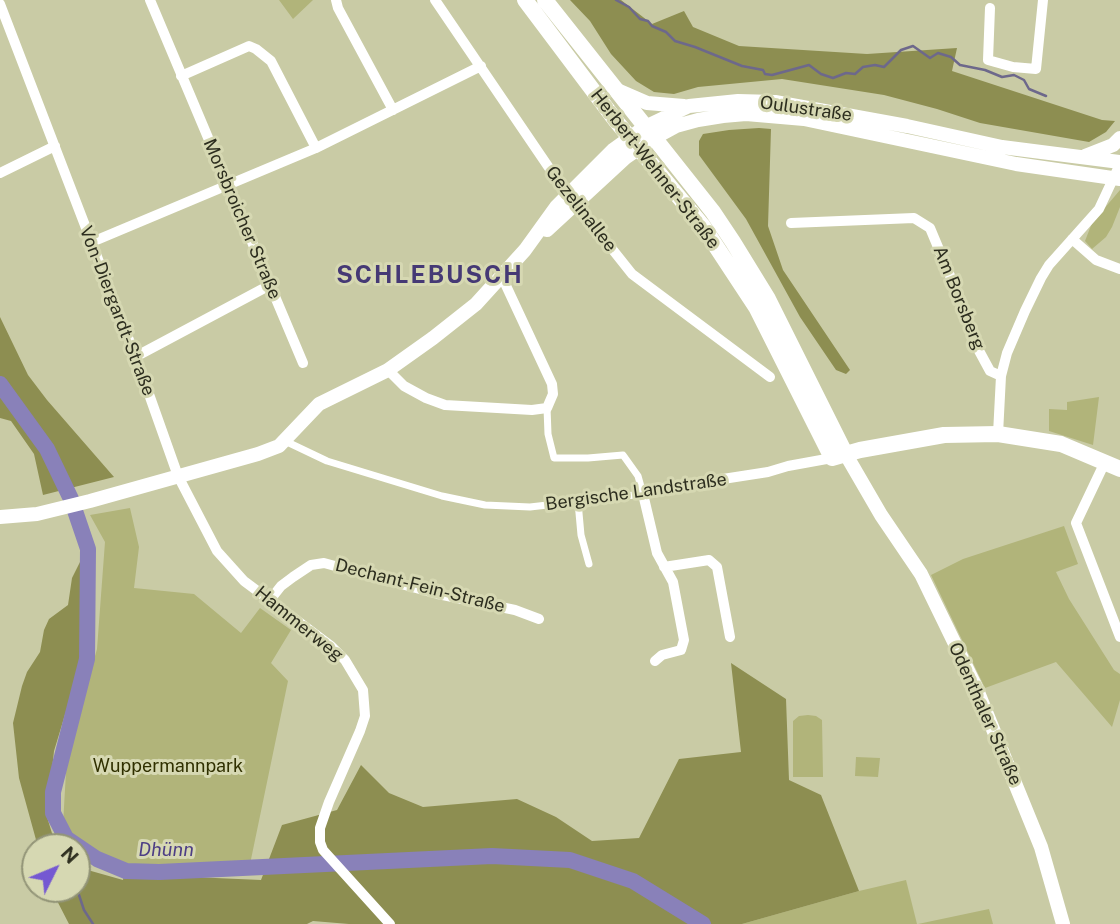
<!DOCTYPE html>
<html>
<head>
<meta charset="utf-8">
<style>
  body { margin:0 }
  #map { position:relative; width:1120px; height:924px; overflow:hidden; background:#c9cba5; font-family:"Public Sans",sans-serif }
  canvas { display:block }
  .north { position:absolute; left:21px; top:833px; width:70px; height:70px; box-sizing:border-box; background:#d6d8b2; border:2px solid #929477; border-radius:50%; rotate:47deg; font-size:19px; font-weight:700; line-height:28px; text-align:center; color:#2d2e1f }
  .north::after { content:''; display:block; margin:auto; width:24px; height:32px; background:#7558d2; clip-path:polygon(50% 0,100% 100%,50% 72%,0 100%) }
</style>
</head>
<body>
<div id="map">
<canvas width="1120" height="924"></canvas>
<div class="north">N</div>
</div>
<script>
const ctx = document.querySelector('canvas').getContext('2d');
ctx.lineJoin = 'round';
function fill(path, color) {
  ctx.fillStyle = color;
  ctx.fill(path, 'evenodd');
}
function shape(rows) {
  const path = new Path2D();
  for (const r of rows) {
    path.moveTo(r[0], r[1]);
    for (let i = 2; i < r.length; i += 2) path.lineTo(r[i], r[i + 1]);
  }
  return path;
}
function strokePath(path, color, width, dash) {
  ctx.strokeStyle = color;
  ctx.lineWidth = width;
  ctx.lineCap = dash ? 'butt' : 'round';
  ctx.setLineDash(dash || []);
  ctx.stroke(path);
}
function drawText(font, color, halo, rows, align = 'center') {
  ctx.font = font + ' "Public Sans",sans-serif';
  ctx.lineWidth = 6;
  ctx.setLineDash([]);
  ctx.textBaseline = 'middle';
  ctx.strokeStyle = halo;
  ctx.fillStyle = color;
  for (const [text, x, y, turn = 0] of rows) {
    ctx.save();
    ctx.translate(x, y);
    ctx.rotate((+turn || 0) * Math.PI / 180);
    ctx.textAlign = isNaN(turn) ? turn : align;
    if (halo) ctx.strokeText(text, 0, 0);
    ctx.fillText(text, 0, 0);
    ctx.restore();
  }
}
fill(shape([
  [279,0,313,0,293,19],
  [1120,190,1120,207,1112,227,1106,237,1092,249,1085,241,1092,223],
  [1099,397,1093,445,1049,431,1049,409,1067,410,1067,402],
  [130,508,139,547,134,588,194,594,241,633,260,608,291,630,271,663,288,681,249,869,153,870,101,863,63,825,67,754,97,649,105,542,90,515],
  [1064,526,1078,564,1056,572,1069,599,1114,670,1120,674,1120,700,1112,727,1056,662,985,688,931,575,963,559],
  [808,715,816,716,822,720,823,777,793,777,793,721,799,716],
  [856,757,880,758,878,777,855,776],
  [906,880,917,924,742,924,859,891],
  [989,909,993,924,918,924]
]), '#b1b47a');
fill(shape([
  [570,0,621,0,652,24,684,11,693,27,739,46,867,54,957,48,952,71,1102,120,1115,121,1106,132,1089,142,980,123,937,109,884,95,782,79,698,87,674,94,654,92,636,81,611,54,590,21],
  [759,128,771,129,768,226,783,270,850,370,846,374,836,370,800,317,746,219,699,155,699,141,703,134,729,130],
  [0,317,28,375,47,400,114,477,43,495,34,454,11,421,0,418],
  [83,556,90,556,87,642,54,751,47,817,55,843,58,847,38,847,19,778,13,723,22,686,27,672,40,652,44,630,49,619,68,605,72,578],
  [731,663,786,699,789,780,821,795,859,891,742,924,349,924,313,921,307,924,69,924,51,889,77,889,77,867,123,880,124,874,261,880,282,825,337,810,361,765,389,793,423,807,517,799,556,817,592,841,639,838,679,759,741,752]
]), '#8d8e51');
strokePath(shape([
  [616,0,629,7,640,19,648,21,652,26,666,32,675,41,695,47,742,66,763,70,765,74,772,75,809,65,821,74,833,78,846,73,855,74,863,67,875,65,884,67,901,50,913,46,930,58,938,53,951,57,960,65,985,70,1002,77,1014,75,1024,80,1029,89,1046,96],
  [66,838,68,847],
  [77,889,84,910,93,924]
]), '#6d688b', 2.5);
strokePath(shape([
  [0,384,47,449,71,499,88,549,87,659,53,792,53,813,66,838,97,859,126,871,159,872,492,856,570,860,633,881,703,924]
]), '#8981b9', 16);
strokePath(shape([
  [285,441,327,461,442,496,485,505,530,507,643,494,638,476,623,455,588,458,554,458,548,434,547,408],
  [578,502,581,535,589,564]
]), '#fff', 7);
strokePath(shape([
  [150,0,303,363],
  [336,0,338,8,393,110],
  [435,0,558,181,632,274,770,377],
  [0,4,139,366,178,476,217,551,244,581,331,646,345,660,363,690,365,716,360,731,329,802,320,828,320,842,323,850,390,924],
  [990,8,988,60,1013,67,1036,69,1043,0],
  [181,76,249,46,256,49,271,61,316,148],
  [0,173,55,146],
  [791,223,914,218,930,228,961,302,977,347,990,371,1001,376],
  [1072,239,1096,260,1120,269],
  [92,242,316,148,481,66],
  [135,357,270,285],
  [388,370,404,386,426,398,445,405,532,410,547,408,553,394,552,384,502,277],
  [998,434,1001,376,1007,353,1025,311,1041,278,1049,265,1099,209,1120,164],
  [1105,462,1076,523,1120,637],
  [664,567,709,560,717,567,730,637],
  [270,600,281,586,293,577,311,565,324,563,438,594,515,610,539,619],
  [655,661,662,655,681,650,684,640,673,582,657,553,643,494,652,490,768,472,788,466,832,458]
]), '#fff', 10);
strokePath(shape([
  [617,90,647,103,684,106],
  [1085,156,1113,145,1120,138],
  [547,230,625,158,654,138,676,126,698,120,723,116,746,114,804,119,1016,164,1120,179],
  [845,453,881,515,921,574,975,685,1041,847,1063,924],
  [0,517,37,514,90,501,258,454,279,446,319,404,388,370,433,338,476,304,525,250,556,207,613,150,645,127,689,106,738,101,775,102,907,126,1002,147,1120,162]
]), '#fff', 14);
strokePath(shape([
  [525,0,616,121,702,225,756,307,832,458,860,450,944,435,998,434,1061,444,1120,469],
  [545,0,713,212,733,242,768,299,845,453]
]), '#fff', 16);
drawText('18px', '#2d2e1f', '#d6d8b2', [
  ["Oulustraße",806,109,8],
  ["Herbert-Wehner-Straße",655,169,52],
  ["Gezelinallee",581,209,52],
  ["Morsbroicher Straße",242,219,67],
  ["Am Borsberg",959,298,68],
  ["Von-Diergardt-Straße",117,311,69],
  ["Bergische Landstraße",636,492,-8],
  ["Dechant-Fein-Straße",420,586,14],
  ["Hammerweg",299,624,39],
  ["Odenthaler Straße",985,714,66]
]);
drawText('18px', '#303000', '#d6d8b2', [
  ["Wuppermannpark",168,766]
]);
drawText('italic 19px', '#4d3e85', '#d6d8b2', [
  ["Dhünn",166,850]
]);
ctx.letterSpacing = '2px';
drawText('bold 24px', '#453975', '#d6d8b2', [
  ["SCHLEBUSCH",430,276]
]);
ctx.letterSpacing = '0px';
</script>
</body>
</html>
